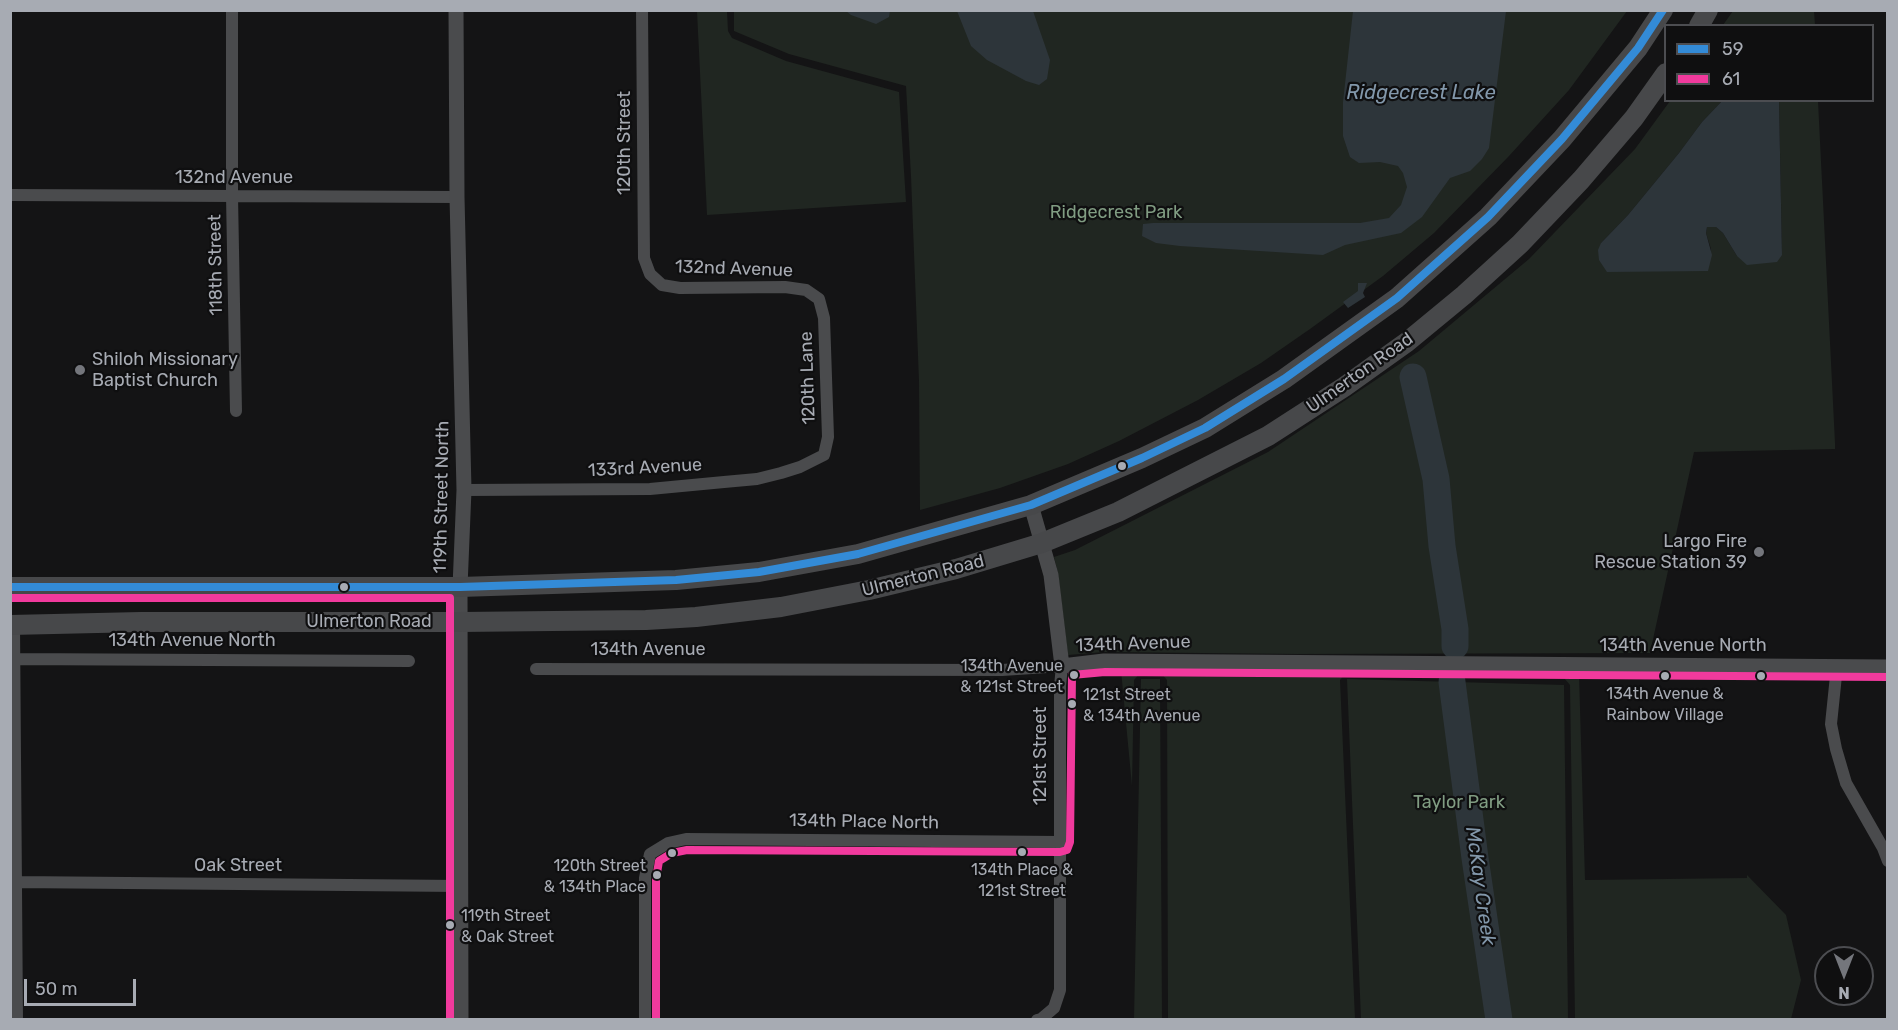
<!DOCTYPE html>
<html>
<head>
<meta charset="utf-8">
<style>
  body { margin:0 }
  #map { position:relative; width:1898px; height:1030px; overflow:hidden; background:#141415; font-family:Rubik,sans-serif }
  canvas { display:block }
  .frame { position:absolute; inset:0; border:12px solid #a7abb3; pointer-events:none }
  .legend { position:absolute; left:1664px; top:24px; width:210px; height:78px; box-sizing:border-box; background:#0f0f10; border:2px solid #4c4d51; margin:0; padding:8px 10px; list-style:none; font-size:18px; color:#a7abb3 }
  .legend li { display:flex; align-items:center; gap:12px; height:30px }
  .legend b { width:30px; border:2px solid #4c4d51 }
  .north { position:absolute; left:1814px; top:946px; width:60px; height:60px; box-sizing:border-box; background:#0f0f10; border:2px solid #4c4d51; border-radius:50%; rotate:180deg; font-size:16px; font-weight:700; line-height:24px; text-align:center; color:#a7abb3 }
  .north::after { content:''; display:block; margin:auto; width:21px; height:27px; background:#74767c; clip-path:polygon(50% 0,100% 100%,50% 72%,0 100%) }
  .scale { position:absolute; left:24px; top:979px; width:112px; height:27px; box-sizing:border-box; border:3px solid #a7abb3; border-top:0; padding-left:8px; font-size:18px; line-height:21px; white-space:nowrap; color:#a7abb3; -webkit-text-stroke:4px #0f0f10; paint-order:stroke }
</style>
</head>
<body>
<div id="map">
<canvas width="1898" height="1030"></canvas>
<div class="frame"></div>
<ul class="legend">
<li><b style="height:8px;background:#338bd7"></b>59</li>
<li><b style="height:8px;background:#f13a9d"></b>61</li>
</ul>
<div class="north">N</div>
<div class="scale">50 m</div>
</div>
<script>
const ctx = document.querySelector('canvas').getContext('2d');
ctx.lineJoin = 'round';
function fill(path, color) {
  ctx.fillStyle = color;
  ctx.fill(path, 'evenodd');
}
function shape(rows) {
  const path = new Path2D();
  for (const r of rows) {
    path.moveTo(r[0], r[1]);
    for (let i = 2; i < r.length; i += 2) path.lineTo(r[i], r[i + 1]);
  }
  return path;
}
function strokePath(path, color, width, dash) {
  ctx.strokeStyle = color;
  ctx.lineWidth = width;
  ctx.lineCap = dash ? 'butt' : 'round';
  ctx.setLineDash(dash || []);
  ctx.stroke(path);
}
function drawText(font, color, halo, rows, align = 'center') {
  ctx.font = font + ' Rubik,sans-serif';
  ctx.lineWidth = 4.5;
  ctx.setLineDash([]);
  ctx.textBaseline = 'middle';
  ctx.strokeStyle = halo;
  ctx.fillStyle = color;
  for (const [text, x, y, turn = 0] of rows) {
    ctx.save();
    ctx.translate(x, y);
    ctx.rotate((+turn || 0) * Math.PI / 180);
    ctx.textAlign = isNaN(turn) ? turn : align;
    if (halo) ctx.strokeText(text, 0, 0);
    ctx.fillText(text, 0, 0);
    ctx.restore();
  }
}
fill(shape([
  [697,11,727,11,728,31,732,38,786,61,899,92,906,202,707,215],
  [734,11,1627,11,1569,90,1509,156,1434,233,1383,276,1310,329,1261,363,1198,400,1119,441,1068,464,1000,488,920,510,919,381,911,176,906,86,789,54,734,31],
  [1733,11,1814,11,1815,25,1723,25],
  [1670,101,1722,101,1702,122,1679,153,1628,215,1601,243,1709,261,1711,249,1706,233,1707,227,1716,227,1723,233,1737,256,1782,255,1779,101,1818,101,1835,443,1835,449,1694,452,1650,653,1297,654,1104,652,1068,655,1058,573,1054,557,1075,550,1268,452,1419,351,1529,259,1635,149],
  [1121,670,1579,674,1585,880,1747,878,1747,875,1786,915,1801,980,1791,1019,1575,1019,1570,685,1564,678,1347,672,1340,680,1355,1019,1168,1019,1167,680,1160,672,1141,672,1134,680,1132,786],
  [1141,679,1160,679,1162,1019,1134,1019],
  [1347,679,1564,685,1568,1019,1361,1019]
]), '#202621');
fill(shape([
  [846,11,890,11,889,17,876,24,851,15],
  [957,11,1033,11,1050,60,1047,79,1039,85,1026,81,987,60,971,46],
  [1353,11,1506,11,1489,148,1482,159,1470,171,1450,178,1422,217,1401,233,1345,245,1323,255,1180,246,1156,243,1142,236,1143,224,1153,223,1360,223,1389,218,1401,205,1407,187,1403,173,1398,166,1380,162,1359,163,1350,157,1343,136,1343,102],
  [1722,101,1779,101,1782,255,1777,262,1747,265,1737,256,1723,233,1716,227,1707,227,1706,233,1712,255,1708,271,1607,272,1599,260,1598,250,1601,243,1628,215,1679,153,1702,122],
  [1358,283,1367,283,1363,293,1365,297,1348,308,1343,302,1358,291]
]), '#2d353a');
strokePath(shape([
  [1413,377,1436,479,1442,546,1455,629,1455,646],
  [1452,682,1475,858,1499,1020]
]), '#2d353a', 27);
strokePath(shape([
  [232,10,232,196,236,411],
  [10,195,457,197],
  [464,490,650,489,724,482,757,479,781,473,800,467,824,455,828,437,824,318,819,299,806,290,785,287,680,288,662,285,650,274,644,258,642,10],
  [14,625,17,1020],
  [10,659,409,661],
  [1837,666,1831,724,1836,749,1846,783,1883,848,1888,861],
  [536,669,1002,670,1062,666,1060,686,1060,990,1054,1008,1041,1019,1037,1020],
  [16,882,460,886],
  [645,1020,645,878,650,854,668,843,686,839,1060,842]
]), '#4a4b4d', 12);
strokePath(shape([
  [456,10,457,197,464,490,460,587,461,1020],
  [1031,505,1051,575,1062,666,1104,661,1888,667]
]), '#4a4b4d', 15);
strokePath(shape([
  [1699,26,1708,10],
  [10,587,460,587,676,580,759,572,858,554,1031,505,1142,458,1205,428,1284,379,1397,298,1488,217,1562,139,1638,48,1663,10],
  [10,625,141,622,460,622,646,620,696,617,781,607,869,590,956,569,1042,543,1118,512,1268,436,1344,387,1407,342,1464,295,1520,244,1581,180,1634,118,1666,73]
]), '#47484a', 20);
strokePath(shape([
  [10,587,460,587,676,580,759,572,858,554,1031,505,1142,458,1205,428,1284,379,1397,298,1488,217,1562,139,1638,48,1663,10]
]), '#338bd7', 8);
strokePath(shape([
  [10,598,450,598,450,1020],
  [656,1020,656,879,659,861,672,853,687,850,1060,852,1067,850,1070,842,1072,675,1105,672,1888,677]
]), '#f13a9d', 8);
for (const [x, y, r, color] of [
  [80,370,6,"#74767c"],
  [1122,466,5,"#a7abb3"],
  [1759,552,6,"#74767c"],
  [344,587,5,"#a7abb3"],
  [1074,675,5,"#a7abb3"],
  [1665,676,5,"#a7abb3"],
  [1761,676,5,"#a7abb3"],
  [1072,704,5,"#a7abb3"],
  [1022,852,5,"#a7abb3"],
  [672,853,5,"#a7abb3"],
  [657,875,5,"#a7abb3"],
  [450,925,5,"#a7abb3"]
]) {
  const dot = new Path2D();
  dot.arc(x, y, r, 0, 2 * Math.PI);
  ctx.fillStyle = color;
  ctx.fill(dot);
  strokePath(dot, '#0f0f10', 2);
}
drawText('16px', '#a7abb3', '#0f0f10', [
  ["134th Avenue",1063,666],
  ["& 121st Street",1063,687],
  ["134th Avenue &",1665,694,"center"],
  ["Rainbow Village",1665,715,"center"],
  ["121st Street",1083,695,"left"],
  ["& 134th Avenue",1083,716,"left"],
  ["120th Street",646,866],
  ["& 134th Place",646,887],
  ["134th Place &",1022,870,"center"],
  ["121st Street",1022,891,"center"],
  ["119th Street",461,916,"left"],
  ["& Oak Street",461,937,"left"]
], 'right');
drawText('18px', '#a7abb3', '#0f0f10', [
  ["120th Street",625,143,-90],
  ["132nd Avenue",234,178],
  ["118th Street",216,265,-91],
  ["132nd Avenue",734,269,2],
  ["Ulmerton Road",1360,373,-35],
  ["120th Lane",808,378,-92],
  ["133rd Avenue",645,468,-3],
  ["119th Street North",442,497,-89],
  ["Ulmerton Road",923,576,-14],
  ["Ulmerton Road",369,622],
  ["134th Avenue North",192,641],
  ["134th Avenue",1133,644,-2],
  ["134th Avenue North",1683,646],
  ["134th Avenue",648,650],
  ["121st Street",1041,756,-90],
  ["134th Place North",864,822,1],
  ["Oak Street",238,866]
]);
drawText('18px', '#809c82', '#0f0f10', [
  ["Ridgecrest Park",1116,213],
  ["Taylor Park",1459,803]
]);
drawText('18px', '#a7abb3', '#0f0f10', [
  ["Shiloh Missionary",92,360],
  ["Baptist Church",92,381],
  ["Largo Fire",1747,542,"right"],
  ["Rescue Station 39",1747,563,"right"]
], 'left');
drawText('italic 20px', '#8297aa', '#0f0f10', [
  ["Ridgecrest Lake",1421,93],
  ["McKay Creek",1480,886,82]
]);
</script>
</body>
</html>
